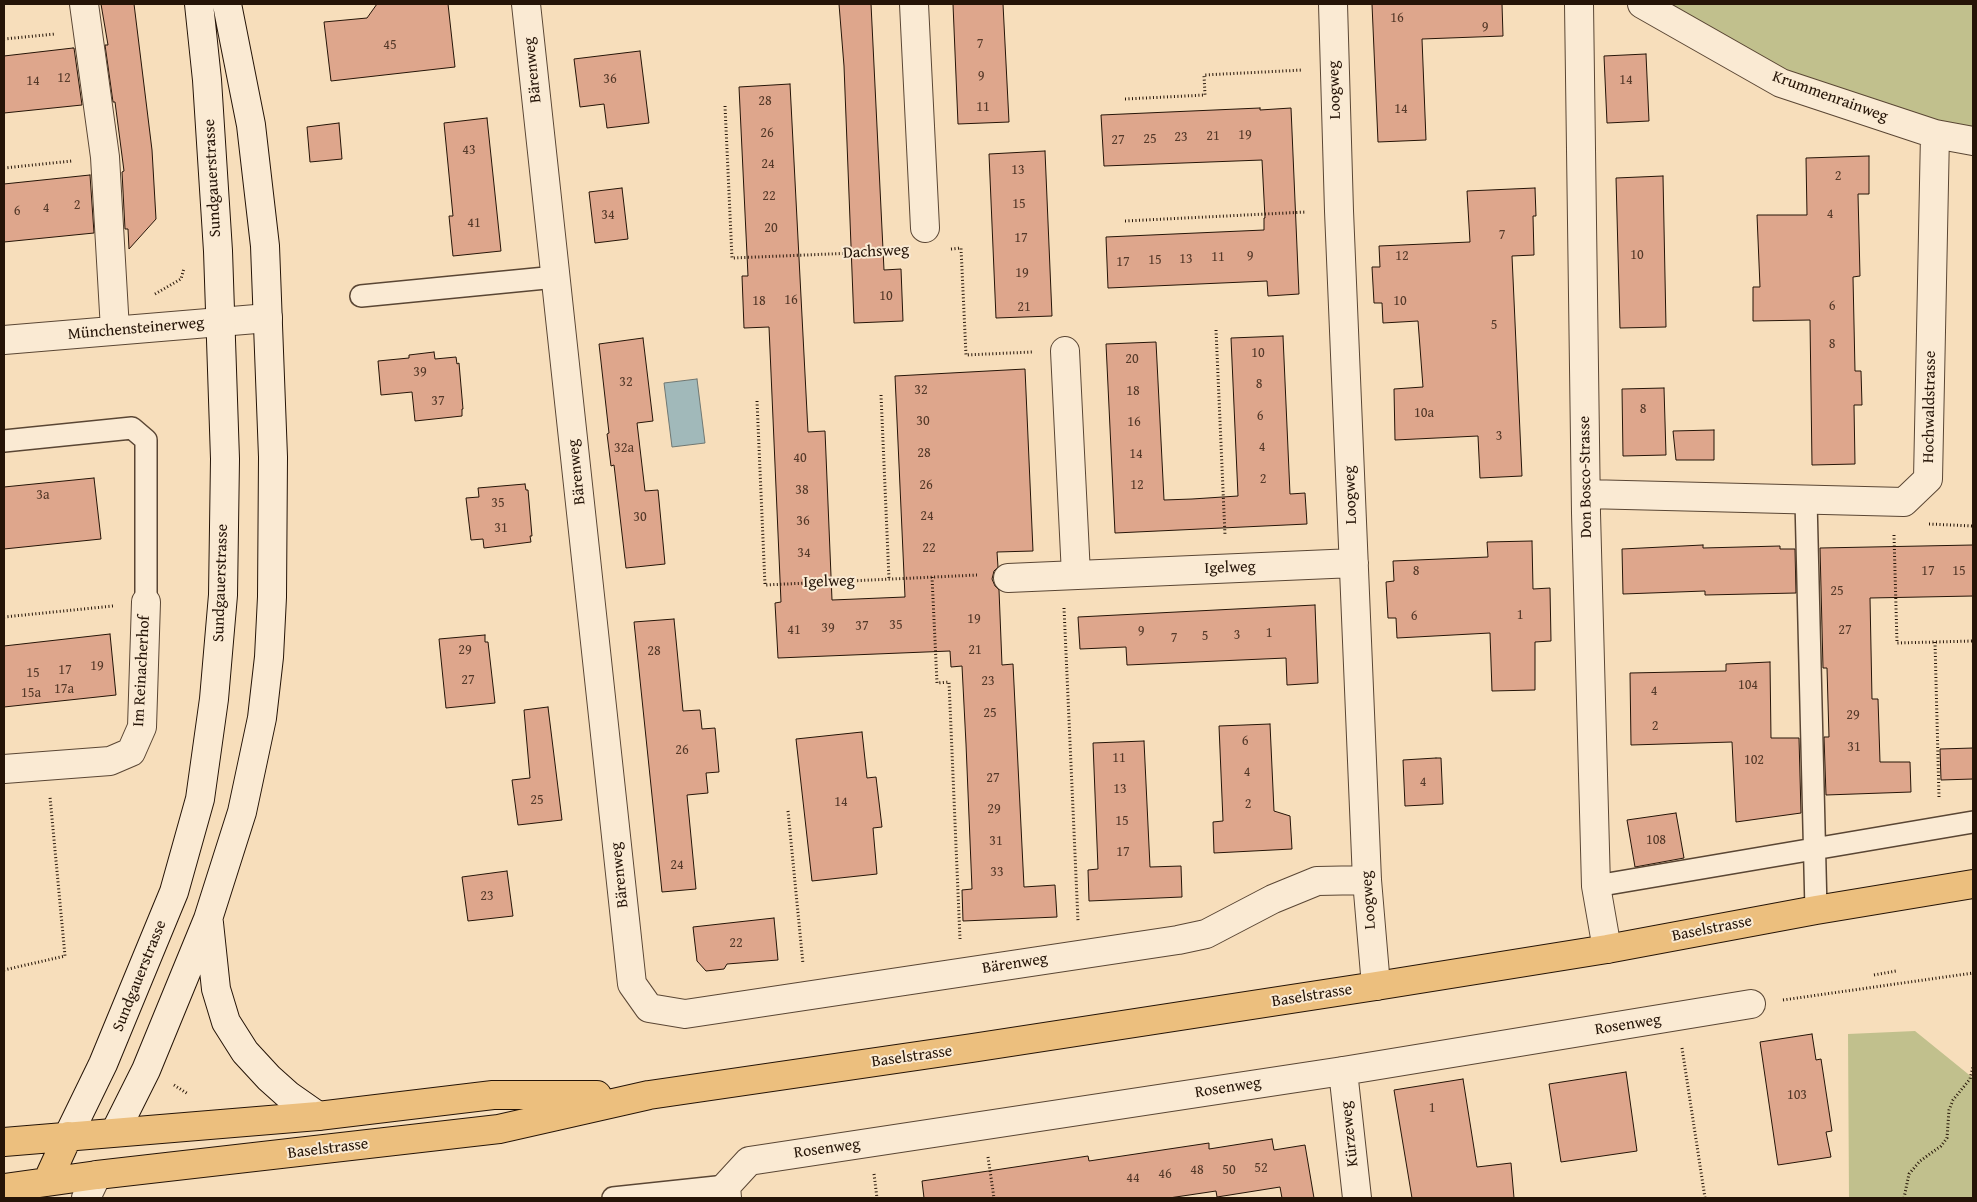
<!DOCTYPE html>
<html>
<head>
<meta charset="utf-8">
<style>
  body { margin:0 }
  #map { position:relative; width:1977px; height:1202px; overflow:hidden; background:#f7debb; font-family:"Gentium Book Plus",serif }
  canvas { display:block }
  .frame { position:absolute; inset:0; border:5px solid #251407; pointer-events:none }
</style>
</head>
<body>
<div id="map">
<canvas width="1977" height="1202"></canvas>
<div class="frame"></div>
</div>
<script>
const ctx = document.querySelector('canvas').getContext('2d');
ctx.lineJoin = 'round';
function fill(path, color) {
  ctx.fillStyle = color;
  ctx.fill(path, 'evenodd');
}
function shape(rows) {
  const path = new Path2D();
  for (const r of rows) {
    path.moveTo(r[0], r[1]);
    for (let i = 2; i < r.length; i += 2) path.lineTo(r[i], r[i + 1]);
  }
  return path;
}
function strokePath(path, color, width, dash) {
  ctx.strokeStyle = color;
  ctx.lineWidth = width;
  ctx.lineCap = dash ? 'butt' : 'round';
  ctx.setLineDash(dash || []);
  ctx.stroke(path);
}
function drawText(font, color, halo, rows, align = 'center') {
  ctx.font = font + ' "Gentium Book Plus",serif';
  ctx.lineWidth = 4;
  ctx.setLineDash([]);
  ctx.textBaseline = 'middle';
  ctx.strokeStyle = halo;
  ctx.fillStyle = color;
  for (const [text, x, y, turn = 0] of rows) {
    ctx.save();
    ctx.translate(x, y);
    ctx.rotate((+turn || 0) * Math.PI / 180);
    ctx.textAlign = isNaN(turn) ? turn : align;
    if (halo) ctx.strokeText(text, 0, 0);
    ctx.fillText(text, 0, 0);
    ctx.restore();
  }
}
fill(shape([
  [1642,4,1973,4,1973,141,1781,83],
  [1915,1031,1973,1078,1973,1198,1849,1198,1848,1034]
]), '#c1c08d');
const water = shape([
  [697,379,705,443,672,447,664,383,697,379]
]);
fill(water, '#a1b9ba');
strokePath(water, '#6f7772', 1);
const building = shape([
  [101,4,134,4,152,150,156,219,129,249,128,229,125,229,122,172,124,171,115,102,113,102,105,45,108,45,101,4],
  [377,4,448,4,455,67,331,81,324,22,367,18,377,4],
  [839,4,871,4,884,270,901,269,903,321,854,323,844,66,839,4],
  [953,4,1003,4,1009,122,958,124,953,4],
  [1372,4,1502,4,1503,36,1422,39,1426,140,1378,142,1372,4],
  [73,48,74,48,82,105,4,113,4,56,73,48],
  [640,51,649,123,607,128,604,104,580,107,574,59,640,51],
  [1646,54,1649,121,1607,123,1604,56,1646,54],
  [790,84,808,432,825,431,832,600,905,597,895,376,1025,369,1033,551,997,552,998,567,994,571,992,579,995,586,999,590,1002,665,1013,664,1024,887,1055,885,1057,917,963,921,962,890,972,889,966,744,962,666,951,667,950,651,778,658,775,603,781,602,769,327,744,328,742,276,748,276,739,87,790,84],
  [1260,108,1260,110,1291,108,1299,294,1268,296,1267,281,1108,288,1106,237,1264,230,1264,218,1265,218,1262,160,1104,166,1101,115,1260,108],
  [487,118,501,251,453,256,449,216,453,216,444,123,487,118],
  [339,123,342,159,310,162,307,127,339,123],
  [1045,151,1052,316,996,318,989,154,1045,151],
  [1869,156,1869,194,1858,194,1860,276,1853,277,1855,371,1861,371,1862,405,1854,405,1855,464,1812,465,1810,320,1753,321,1753,287,1760,287,1757,215,1807,215,1806,158,1869,156],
  [90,175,94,233,4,242,4,184,90,175],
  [1663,176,1666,327,1620,328,1616,178,1663,176],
  [622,188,628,239,595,243,589,192,622,188],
  [1535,188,1536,216,1533,216,1534,255,1512,256,1522,476,1480,478,1478,436,1395,440,1394,389,1423,387,1418,321,1383,323,1382,303,1374,303,1372,267,1380,267,1379,246,1470,242,1467,191,1535,188],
  [1283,336,1290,494,1305,493,1307,524,1115,533,1106,344,1156,342,1164,500,1192,499,1238,496,1231,338,1283,336],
  [643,338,653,421,637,423,645,491,658,490,665,564,626,568,614,465,611,466,607,434,609,433,599,344,643,338],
  [434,352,435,359,456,357,457,364,459,363,463,409,462,409,462,416,415,421,412,392,381,395,378,361,409,358,409,355,434,352],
  [1664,388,1666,455,1623,456,1622,389,1664,388],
  [1714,430,1714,460,1676,460,1673,431,1714,430],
  [94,478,101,539,4,549,4,487,94,478],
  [525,484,526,490,528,490,532,536,530,536,531,542,484,548,483,539,471,540,466,498,479,497,478,488,525,484],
  [1532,541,1533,589,1550,588,1551,641,1535,642,1535,690,1492,691,1490,633,1397,638,1396,618,1388,618,1386,582,1394,581,1393,561,1488,557,1487,542,1532,541],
  [1703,545,1703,548,1780,546,1780,549,1795,549,1796,593,1705,595,1705,591,1623,594,1622,549,1703,545],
  [1973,545,1973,596,1870,598,1872,699,1878,699,1880,762,1910,762,1911,792,1826,795,1824,737,1829,737,1827,668,1823,668,1820,548,1973,545],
  [1315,605,1318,683,1287,685,1286,658,1127,665,1126,647,1080,649,1078,617,1315,605],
  [674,619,683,711,700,710,702,729,715,728,719,772,706,773,708,793,687,795,696,889,662,892,634,622,674,619],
  [110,634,116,695,4,707,4,646,110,634],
  [485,635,485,642,488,642,495,703,446,708,439,639,485,635],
  [1770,662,1771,738,1799,738,1801,813,1736,822,1732,742,1631,745,1630,673,1726,671,1726,664,1770,662],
  [548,707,562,820,518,825,512,780,530,778,524,710,548,707],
  [1270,724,1274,811,1290,816,1292,849,1214,853,1213,822,1223,821,1219,726,1270,724],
  [862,732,867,778,876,777,882,827,873,828,877,874,812,881,796,739,862,732],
  [1144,741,1150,867,1181,866,1182,897,1089,901,1088,870,1098,869,1093,743,1144,741],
  [1973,748,1973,779,1941,780,1940,749,1973,748],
  [1436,758,1441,758,1443,804,1405,806,1403,760,1436,758],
  [1676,813,1684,858,1635,867,1627,820,1676,813],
  [507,871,513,916,468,921,462,877,507,871],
  [774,918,778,960,727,964,724,969,706,971,697,961,693,927,774,918],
  [1812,1034,1816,1060,1821,1059,1832,1131,1826,1132,1831,1157,1778,1165,1760,1042,1812,1034],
  [1626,1072,1637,1151,1561,1162,1549,1084,1626,1072],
  [1463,1079,1477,1167,1511,1163,1514,1198,1412,1198,1394,1090,1463,1079],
  [1272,1139,1274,1150,1305,1145,1314,1198,1282,1198,1280,1187,1217,1197,1216,1191,1169,1198,924,1198,922,1181,1088,1156,1089,1161,1209,1143,1209,1149,1272,1139]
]);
fill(building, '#dea68c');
strokePath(building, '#251407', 1);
const service = shape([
  [361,296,556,277],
  [4,441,132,428,146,440,146,602],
  [1806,500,1816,910],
  [1596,886,1973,822],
  [613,1198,726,1186]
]);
const minor = shape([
  [84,4,105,157,115,330],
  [526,4,632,984,649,1008,685,1014,1178,940,1206,934,1273,899,1317,881,1367,880],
  [914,4,925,228],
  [1333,4,1339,211,1367,880,1376,986],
  [1579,4,1586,513,1596,886,1607,949],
  [1642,4,1781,83,1935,134,1973,141],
  [4,340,268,318],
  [1065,351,1076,575],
  [1586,494,1904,502,1928,479,1935,134],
  [1008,578,1354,563],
  [4,769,110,761,131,752,142,727,146,602],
  [1343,1071,1357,1198],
  [86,1198,97,1175],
  [727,1198,726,1186,749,1161,1343,1071,1751,1004]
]);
const secondary = shape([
  [209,923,216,989,226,1022,245,1052,269,1078,288,1095,318,1116],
  [115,1132,146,1070,208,919,242,812,262,718,269,657,272,597,273,457,265,246,251,125,227,4],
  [68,1136,103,1064,174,892,200,799,214,699,223,595,225,459,218,251,207,80,199,4]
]);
const primary = shape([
  [4,1142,318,1116,493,1095,597,1095],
  [47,1182,68,1136],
  [4,1188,97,1175,499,1129,649,1095,972,1048,1376,986,1607,949,1816,910,1973,884]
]);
strokePath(service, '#5a4634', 24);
strokePath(minor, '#5a4634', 30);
strokePath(secondary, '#251407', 30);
strokePath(primary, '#251407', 30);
strokePath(shape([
  [4,39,55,34],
  [1125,99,1205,95,1204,75,1303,70],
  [725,106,732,258,903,251],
  [4,168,72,161],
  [1125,221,1306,212],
  [951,249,961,248,966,355,1032,352],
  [155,294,181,279,184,268],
  [1216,330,1225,535],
  [881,395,889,579],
  [757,401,765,585,977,575],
  [1929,524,1973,526],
  [1894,535,1897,643,1973,641],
  [932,577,937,683,949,682,960,939],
  [1064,608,1078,921],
  [4,617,113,606],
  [1935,642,1939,797],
  [788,811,803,964],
  [4,970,65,956,50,797],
  [1874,975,1896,971],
  [1783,1000,1973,973],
  [1682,1048,1705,1198],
  [174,1085,188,1094],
  [988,1157,994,1198],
  [874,1174,877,1198],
  [1904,1198,1909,1174,1920,1161,1941,1146,1947,1138,1949,1110,1953,1100,1970,1079,1973,1067]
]), '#251407', 3, [1, 2.5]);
strokePath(service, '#faead3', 21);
strokePath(minor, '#faead3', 28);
strokePath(secondary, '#faead3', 28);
strokePath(primary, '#ecbf7e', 28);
drawText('14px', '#533828', null, [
  ["16",1397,18],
  ["9",1485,27],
  ["7",980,44],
  ["45",390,45],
  ["9",981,76],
  ["12",64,78],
  ["36",610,79],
  ["14",1626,80],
  ["14",33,81],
  ["28",765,101],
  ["11",983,107],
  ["14",1401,109],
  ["26",767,133],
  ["19",1245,135],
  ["21",1213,136],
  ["23",1181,137],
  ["25",1150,139],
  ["27",1118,140],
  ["43",469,150],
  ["24",768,164],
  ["13",1018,170],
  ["2",1838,176],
  ["22",769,196],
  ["15",1019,204],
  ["2",77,205],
  ["4",46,208],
  ["6",17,211],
  ["4",1830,214],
  ["34",608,215],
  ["41",474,223],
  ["20",771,228],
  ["7",1502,235],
  ["17",1021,238],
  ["10",1637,255],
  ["9",1250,256],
  ["12",1402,256],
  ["11",1218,257],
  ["13",1186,259],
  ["15",1155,260],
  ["17",1123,262],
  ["19",1022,273],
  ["10",886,296],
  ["16",791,300],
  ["18",759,301],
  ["10",1400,301],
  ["6",1832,306],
  ["21",1024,307],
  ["5",1494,325],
  ["8",1832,344],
  ["10",1258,353],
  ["20",1132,359],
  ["39",420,372],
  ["32",626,382],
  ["8",1259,384],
  ["32",921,390],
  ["18",1133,391],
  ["37",438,401],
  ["8",1643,409],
  ["10a",1424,413],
  ["6",1260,416],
  ["30",923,421],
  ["16",1134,422],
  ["3",1499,436],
  ["4",1262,447],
  ["32a",624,448],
  ["28",924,453],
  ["14",1136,454],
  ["40",800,458],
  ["2",1263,479],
  ["26",926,485],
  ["12",1137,485],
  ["38",802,490],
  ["3a",43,495],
  ["35",498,503],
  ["24",927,516],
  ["30",640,517],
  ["36",803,521],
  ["31",501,528],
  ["22",929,548],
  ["34",804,553],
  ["8",1416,571],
  ["17",1928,571],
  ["15",1959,571],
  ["25",1837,591],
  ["1",1520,615],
  ["6",1414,616],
  ["19",974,619],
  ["35",896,625],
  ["37",862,626],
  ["39",828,628],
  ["41",794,630],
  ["27",1845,630],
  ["9",1141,631],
  ["1",1269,633],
  ["3",1237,635],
  ["5",1205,636],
  ["7",1174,638],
  ["29",465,650],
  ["21",975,650],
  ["28",654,651],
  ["19",97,666],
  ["17",65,670],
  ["15",33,673],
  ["27",468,680],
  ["23",988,681],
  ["104",1748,685],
  ["17a",64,689],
  ["4",1654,691],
  ["15a",31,693],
  ["25",990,713],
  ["29",1853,715],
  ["2",1655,726],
  ["6",1245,741],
  ["31",1854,747],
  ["26",682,750],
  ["11",1119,758],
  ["102",1754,760],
  ["4",1247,772],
  ["27",993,778],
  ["4",1423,782],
  ["13",1120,789],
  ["25",537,800],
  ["14",841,802],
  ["2",1248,804],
  ["29",994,809],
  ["15",1122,821],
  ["108",1656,840],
  ["31",996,841],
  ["17",1123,852],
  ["24",677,865],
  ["33",997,872],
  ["23",487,896],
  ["22",736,943],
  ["103",1797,1095],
  ["1",1432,1108],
  ["52",1261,1168],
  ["48",1197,1170],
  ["50",1229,1170],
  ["46",1165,1174],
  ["44",1133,1178]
]);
drawText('16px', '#251407', '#faead3', [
  ["Bärenweg",533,70,-96],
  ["Loogweg",1335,90,-92],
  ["Krummenrainweg",1830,97,20],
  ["Sundgauerstrasse",213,178,-93],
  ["Dachsweg",876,252,-3],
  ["Münchensteinerweg",136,329,-5],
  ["Hochwaldstrasse",1930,407,-89],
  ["Bärenweg",577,472,-96],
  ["Don Bosco-Strasse",1586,477,-91],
  ["Loogweg",1351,495,-92],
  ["Igelweg",1230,568,-2],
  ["Igelweg",829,582,-2],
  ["Sundgauerstrasse",221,583,-88],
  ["Im Reinacherhof",142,671,-87],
  ["Bärenweg",620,875,-96],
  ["Loogweg",1369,900,-94],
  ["Baselstrasse",1712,929,-11],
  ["Bärenweg",1015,964,-9],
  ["Sundgauerstrasse",140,976,-68],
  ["Baselstrasse",1312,996,-9],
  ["Rosenweg",1628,1025,-9],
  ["Baselstrasse",912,1057,-8],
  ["Rosenweg",1228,1088,-9],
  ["Kürzeweg",1350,1134,-96],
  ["Baselstrasse",328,1149,-7],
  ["Rosenweg",827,1149,-8]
]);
</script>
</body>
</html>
